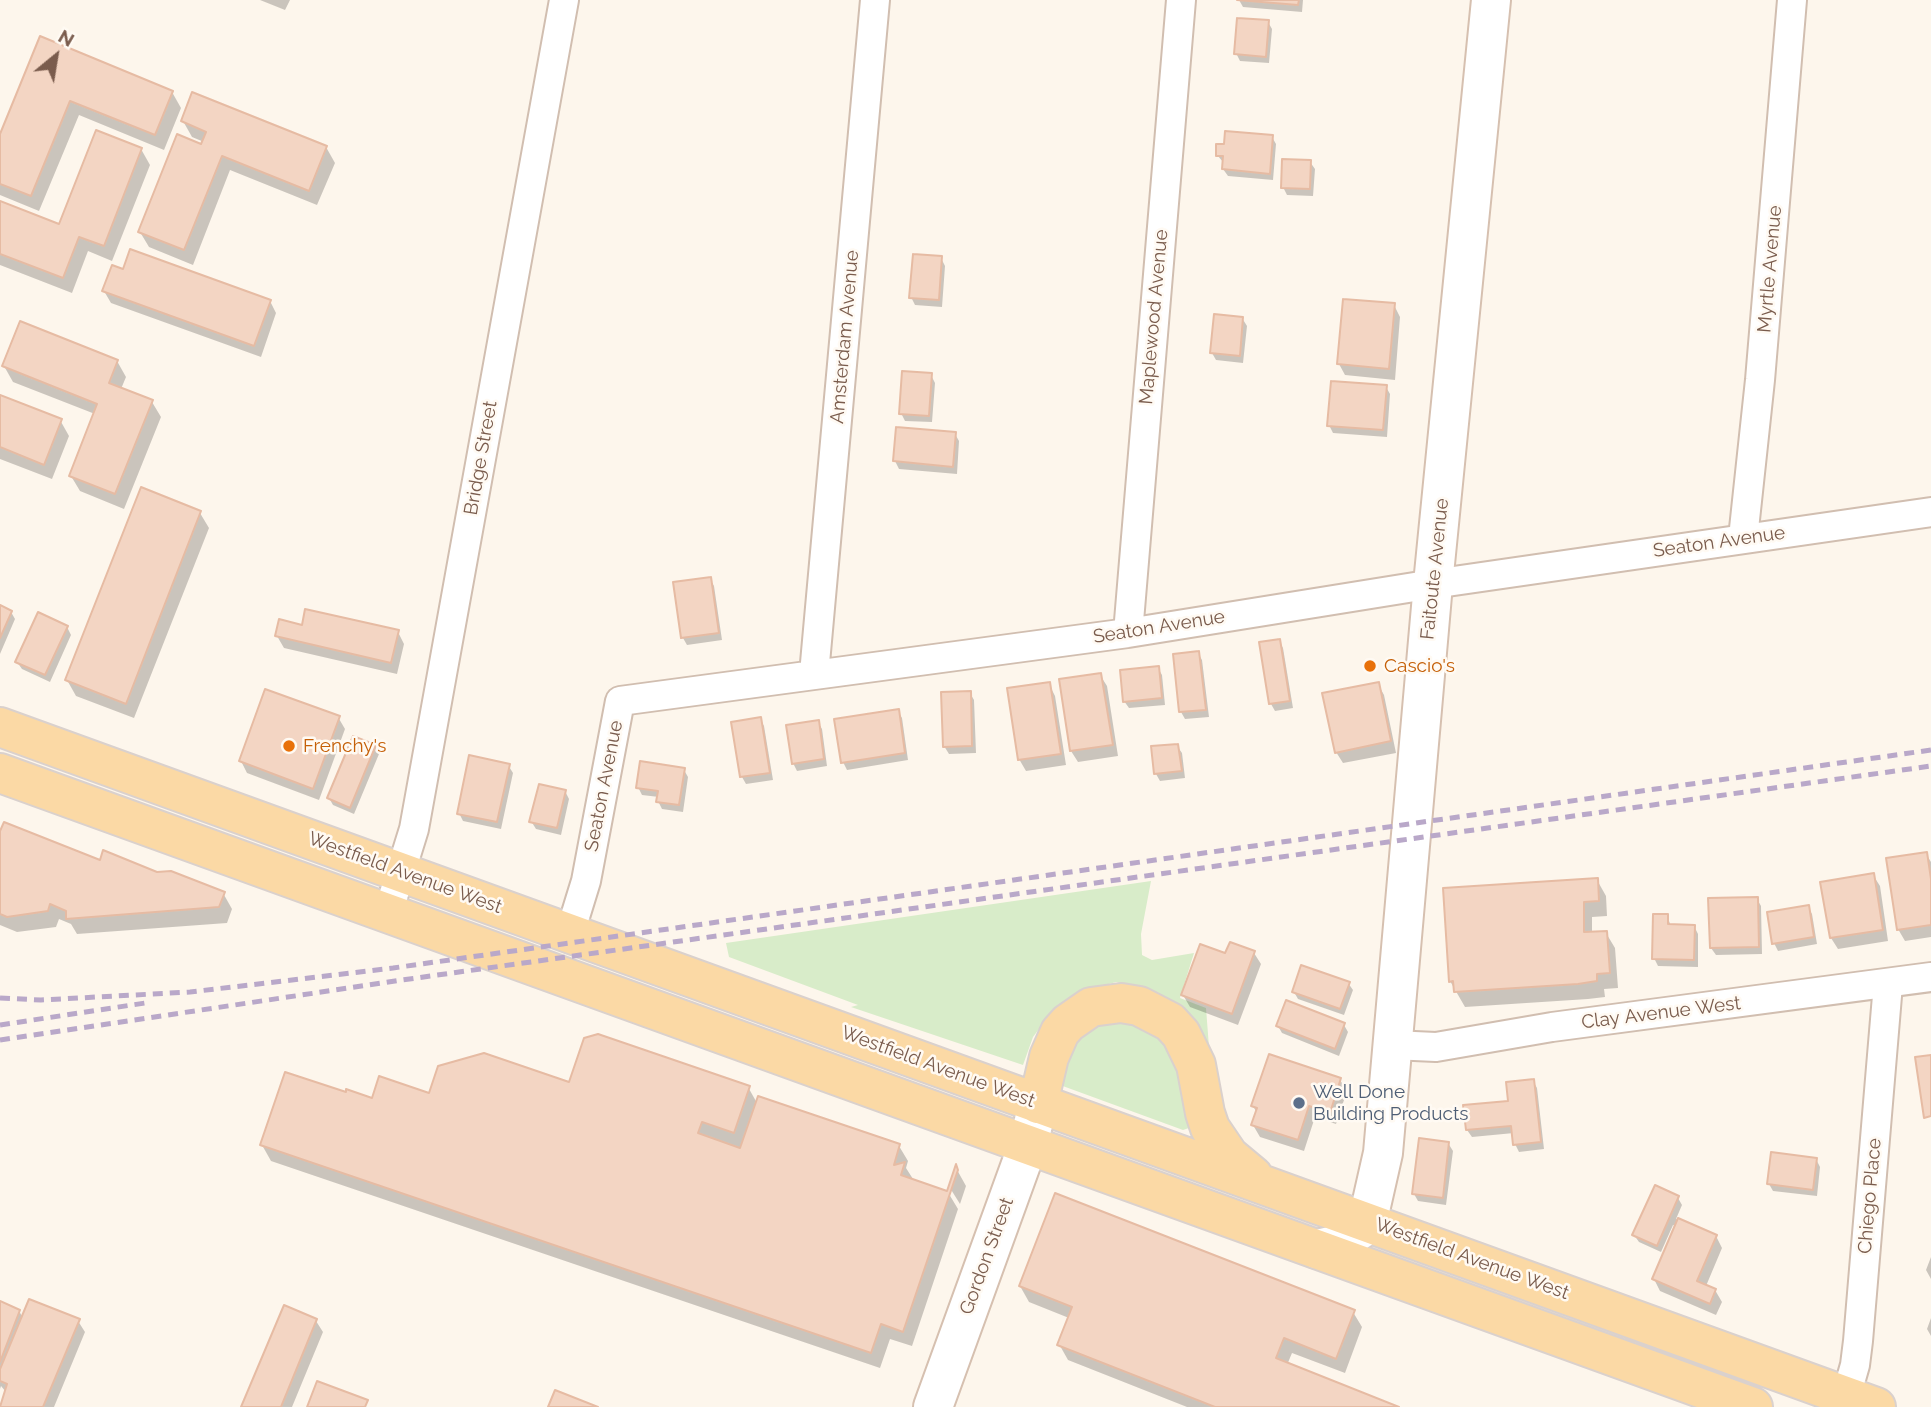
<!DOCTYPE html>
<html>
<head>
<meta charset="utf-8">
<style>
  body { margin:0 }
  #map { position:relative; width:1931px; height:1407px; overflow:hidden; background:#fdf6ec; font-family:Raleway,sans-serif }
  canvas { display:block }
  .north { position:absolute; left:21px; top:21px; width:70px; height:70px; -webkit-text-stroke:5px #fffaf3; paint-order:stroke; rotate:30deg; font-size:19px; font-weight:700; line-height:28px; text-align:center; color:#7a5c4d }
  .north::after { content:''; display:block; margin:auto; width:24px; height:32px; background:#7a5c4d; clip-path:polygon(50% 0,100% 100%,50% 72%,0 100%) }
</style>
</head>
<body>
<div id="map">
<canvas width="1931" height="1407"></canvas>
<div class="north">N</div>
</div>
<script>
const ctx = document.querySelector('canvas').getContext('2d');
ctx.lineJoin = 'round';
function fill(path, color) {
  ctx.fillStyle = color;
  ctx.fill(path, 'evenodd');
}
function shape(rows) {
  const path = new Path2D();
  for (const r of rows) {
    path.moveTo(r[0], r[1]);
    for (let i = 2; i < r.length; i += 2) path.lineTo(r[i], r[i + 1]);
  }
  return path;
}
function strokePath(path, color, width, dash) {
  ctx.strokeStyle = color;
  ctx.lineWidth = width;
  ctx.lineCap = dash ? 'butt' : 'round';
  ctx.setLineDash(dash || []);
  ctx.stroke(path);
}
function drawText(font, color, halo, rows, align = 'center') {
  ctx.font = font + ' Raleway,sans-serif';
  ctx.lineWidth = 5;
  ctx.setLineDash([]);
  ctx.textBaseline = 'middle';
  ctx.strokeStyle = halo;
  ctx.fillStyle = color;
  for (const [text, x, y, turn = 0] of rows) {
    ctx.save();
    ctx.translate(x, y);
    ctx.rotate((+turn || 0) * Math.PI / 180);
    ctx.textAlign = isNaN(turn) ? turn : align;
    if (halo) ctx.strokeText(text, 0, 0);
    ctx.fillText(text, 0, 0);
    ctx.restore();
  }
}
fill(shape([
  [1151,881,1141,934,1142,955,1152,960,1194,953,1180,998,1206,1008,1209,1047,1186,1012,1160,994,1138,986,1116,982,1080,992,1051,1013,1033,1037,1023,1065,851,1007,858,1005,729,957,726,943],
  [1119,1020,1139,1024,1155,1032,1168,1046,1176,1066,1189,1128,1183,1130,1060,1085,1060,1073,1078,1037,1102,1022]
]), '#d8ecc9');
fill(shape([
  [260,0,290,0,285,10],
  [1239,0,1303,0,1302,12,1243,7],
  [1268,22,1272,29,1269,63,1240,61,1236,53],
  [41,39,172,92,181,108,164,150,79,115,39,211,0,195,0,139],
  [183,121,326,147,335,163,317,205,230,170,193,265,149,247,140,232,204,142,192,137],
  [1272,137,1276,144,1273,180,1228,176,1223,169,1224,163,1217,155],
  [141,149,150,165,112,261,88,251,72,293,0,265,0,203,60,226],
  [1310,162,1315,169,1313,196,1287,195,1283,187],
  [941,258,945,266,942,307,915,305,911,297],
  [104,291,270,301,276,313,261,357,111,303],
  [1394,305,1400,317,1395,380,1345,375,1339,364],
  [1242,318,1247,326,1243,363,1216,360,1212,353],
  [117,361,126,377,121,389,152,402,161,417,124,509,80,491,71,476,95,414,13,382,4,366],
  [931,375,935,383,932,422,905,421,901,413],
  [1386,387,1390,394,1387,437,1333,433,1329,425],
  [0,396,60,420,69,436,52,479,0,459],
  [955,434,959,441,957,474,899,469,895,461],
  [200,513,209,528,134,718,76,696,67,680],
  [710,579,714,586,722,640,687,645,683,638],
  [0,607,11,612,15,619,0,654],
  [67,627,71,635,50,682,22,669,17,662],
  [303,627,398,632,404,644,397,674,284,648,277,636],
  [1279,641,1283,648,1293,708,1275,711,1271,704],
  [1198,653,1202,660,1209,717,1185,719,1181,712,1175,655],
  [1158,668,1162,675,1165,705,1129,708,1124,701],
  [1100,675,1107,686,1118,756,1078,762,1071,751,1061,681],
  [1049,684,1055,696,1066,765,1026,771,1019,759],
  [1378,684,1384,695,1396,753,1343,763,1336,752],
  [970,693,974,700,976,753,949,754,944,746],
  [898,711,902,718,908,760,847,770,843,762],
  [338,717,345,729,319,800,247,773,241,761],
  [760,719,764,726,773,780,746,784,742,777],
  [818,722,822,729,827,766,797,771,793,763],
  [1177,746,1182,753,1185,778,1160,781,1156,774],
  [375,747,379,754,354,814,333,805,329,798],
  [508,765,513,773,501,829,463,821,459,813],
  [684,770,688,777,683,812,662,809,658,801,659,797,642,795,638,787],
  [565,791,569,799,561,835,536,829,531,821],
  [0,836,156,873,223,893,232,909,227,923,77,934,71,924,59,919,56,927,17,932,0,925],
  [1926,854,1931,862,1931,937,1905,941,1898,929],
  [1873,875,1880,886,1888,941,1838,949,1831,938],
  [1597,880,1606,896,1607,916,1592,917,1592,933,1606,933,1615,948,1618,988,1604,989,1605,997,1588,999,1465,1007,1450,981],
  [1757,899,1761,906,1762,954,1716,955,1711,948],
  [1808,907,1812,914,1817,944,1778,951,1774,943],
  [1667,916,1671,926,1694,926,1698,934,1698,967,1658,966,1654,958],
  [1254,953,1261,964,1238,1025,1190,1007,1183,995,1226,955],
  [1348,983,1353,990,1344,1015,1298,999,1294,992],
  [1344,1025,1348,1032,1339,1056,1282,1033,1278,1026],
  [1340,1080,1347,1091,1336,1124,1315,1117,1304,1151,1260,1137,1253,1125,1257,1113,1253,1106],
  [1533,1081,1537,1088,1544,1149,1519,1152,1515,1144,1514,1133,1472,1137,1467,1130,1465,1107,1510,1102],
  [570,1085,748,1087,757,1103,899,1146,908,1161,906,1168,913,1179,949,1194,958,1209,912,1346,890,1339,880,1368,271,1161,262,1145,373,1100],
  [1448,1143,1453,1151,1446,1205,1418,1201,1414,1194],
  [1816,1159,1820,1167,1817,1196,1773,1191,1769,1184],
  [956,1168,966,1186,960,1204,950,1188],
  [1678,1198,1682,1205,1676,1219,1716,1236,1722,1248,1706,1286,1715,1290,1722,1302,1716,1315,1660,1291,1654,1279,1676,1226,1673,1225,1661,1252,1639,1242,1634,1235],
  [1931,1257,1931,1279,1926,1270],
  [1020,1286,1353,1312,1362,1327,1345,1373,1292,1353,1287,1365,1394,1407,1187,1407,1068,1360,1059,1344,1069,1318,1029,1302],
  [0,1305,19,1311,23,1318,78,1321,85,1332,54,1407,0,1407,6,1392,1,1386,0,1389],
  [1931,1318,1931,1336,1927,1329],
  [316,1321,323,1332,292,1407,243,1407]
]), '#0003');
const building = shape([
  [1237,0,1299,0,1298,5,1237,0],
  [1237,18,1269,20,1266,57,1234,54,1237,18],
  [40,36,173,91,155,135,70,101,31,196,0,184,0,134,40,36],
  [192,92,327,146,309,191,222,156,184,250,138,232,177,134,201,144,206,132,181,121,192,92],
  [96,130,142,148,104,246,79,237,63,278,0,254,0,201,59,224,96,130],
  [1225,131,1273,135,1270,174,1222,169,1223,156,1216,156,1216,144,1224,144,1225,131],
  [1282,159,1311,160,1310,189,1281,188,1282,159],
  [130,249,271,300,254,346,102,291,112,265,123,269,130,249],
  [913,254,942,256,939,300,909,298,913,254],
  [1343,299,1395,303,1389,369,1337,364,1343,299],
  [1214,314,1243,317,1240,356,1210,353,1214,314],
  [20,321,118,360,109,383,153,400,115,494,69,476,97,404,2,366,20,321],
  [902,371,932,373,929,416,899,414,902,371],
  [1331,381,1387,385,1383,430,1327,426,1331,381],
  [0,395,62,419,44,465,0,447,0,395],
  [896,427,956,432,953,467,893,461,896,427],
  [141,487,201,511,126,704,65,680,141,487],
  [711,577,719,633,681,638,673,582,711,577],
  [0,605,12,611,0,638,0,605],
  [305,609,399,630,391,663,275,636,279,619,302,625,305,609],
  [38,612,68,626,45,675,15,662,38,612],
  [1280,639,1290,701,1269,704,1259,642,1280,639],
  [1199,651,1206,710,1179,712,1173,654,1199,651],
  [1159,666,1162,698,1123,702,1120,670,1159,666],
  [1101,673,1113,745,1070,751,1059,679,1101,673],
  [1050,682,1061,754,1018,760,1007,688,1050,682],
  [1379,682,1391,741,1335,753,1322,693,1379,682],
  [265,689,340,716,313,789,239,761,265,689],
  [971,691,972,746,943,747,941,692,971,691],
  [899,709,905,753,841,763,834,719,899,709],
  [761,717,770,773,740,777,731,722,761,717],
  [819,720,824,759,792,764,786,725,819,720],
  [353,736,376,745,350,808,327,798,353,736],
  [1178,744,1182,771,1154,774,1151,746,1178,744],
  [469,755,510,764,497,822,457,814,469,755],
  [640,761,685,768,679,805,656,802,658,791,636,788,640,761],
  [539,784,566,790,557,828,529,822,539,784],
  [4,822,100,860,103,850,157,872,171,871,225,892,219,907,66,919,66,911,50,904,48,911,7,917,0,914,0,831,4,822],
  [1927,852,1931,879,1931,925,1897,930,1886,858,1927,852],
  [1874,873,1883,930,1830,938,1820,882,1874,873],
  [1598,878,1599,901,1584,902,1584,932,1607,931,1610,973,1597,974,1597,981,1578,984,1454,992,1453,981,1449,982,1443,888,1598,878],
  [1758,897,1759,947,1710,948,1708,898,1758,897],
  [1809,905,1814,937,1772,944,1767,912,1809,905],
  [1653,914,1668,914,1668,924,1695,925,1694,960,1652,959,1653,914],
  [1230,942,1255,951,1232,1014,1181,995,1200,944,1225,953,1230,942],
  [1301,965,1350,982,1340,1009,1292,992,1301,965],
  [1286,1000,1345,1023,1335,1049,1276,1026,1286,1000],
  [598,1034,750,1086,734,1133,702,1122,698,1133,740,1148,758,1096,900,1144,894,1165,905,1162,901,1175,947,1191,956,1164,958,1170,903,1332,881,1324,871,1353,260,1145,285,1072,346,1092,346,1089,372,1098,379,1076,429,1093,438,1066,484,1053,569,1082,584,1038,598,1034],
  [1269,1054,1341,1078,1330,1113,1309,1106,1298,1140,1251,1125,1257,1108,1251,1106,1269,1054],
  [1931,1055,1931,1116,1924,1118,1915,1057,1931,1055],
  [1534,1079,1541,1142,1513,1145,1511,1126,1466,1130,1463,1105,1508,1101,1506,1082,1534,1079],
  [1419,1138,1449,1142,1443,1198,1412,1194,1419,1138],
  [1771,1152,1817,1158,1813,1190,1767,1184,1771,1152],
  [1655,1185,1679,1196,1657,1246,1632,1235,1655,1185],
  [1055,1193,1355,1310,1336,1359,1284,1338,1276,1358,1399,1407,1215,1407,1057,1345,1072,1307,1019,1286,1055,1193],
  [1678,1218,1717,1235,1697,1281,1716,1289,1710,1304,1652,1279,1678,1218],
  [29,1299,80,1319,43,1407,0,1407,7,1384,0,1381,0,1369,29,1299],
  [0,1301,20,1310,0,1362,0,1301],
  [284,1305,317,1319,281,1407,241,1407,284,1305],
  [317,1381,368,1400,365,1407,307,1407,317,1381],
  [555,1390,598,1407,548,1407,555,1390]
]);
fill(building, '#f3d5c3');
strokePath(building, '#e6bba3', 2);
const street = shape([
  [1743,538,1760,380,1792,0],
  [1128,633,1181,0],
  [814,674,875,0],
  [388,913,414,829,564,0],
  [570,933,586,881,620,701,1128,633,1433,584,1931,512],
  [1392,1045,1436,1047,1552,1027,1931,977],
  [1843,1407,1855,1365,1858,1341,1888,984]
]);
const secondary = shape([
  [1317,1249,1339,1244,1361,1229,1371,1206,1383,1153,1433,584,1491,0],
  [933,1407,1028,1145,1038,1104]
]);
const primary = shape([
  [0,727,1876,1407],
  [0,773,1753,1407],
  [1038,1104,1049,1057,1060,1032,1068,1023,1091,1007,1121,1003,1139,1006,1170,1022,1181,1034,1196,1065,1205,1113,1210,1128,1229,1156,1253,1176]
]);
strokePath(street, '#d1beb0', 32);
strokePath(secondary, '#d6c0b0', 42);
strokePath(primary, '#dad1cd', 42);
strokePath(street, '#fff', 28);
strokePath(secondary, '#fff', 38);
strokePath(primary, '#fbd9a5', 38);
strokePath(shape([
  [0,998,41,1000,190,992,393,968,1931,750],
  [0,1025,145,1003],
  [0,1040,402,980,1931,766]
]), '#b9a8c9', 5, [10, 7]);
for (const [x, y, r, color] of [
  [1370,666,7,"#e8710a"],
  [289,746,7,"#e8710a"],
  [1299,1103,7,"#5c6f8a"]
]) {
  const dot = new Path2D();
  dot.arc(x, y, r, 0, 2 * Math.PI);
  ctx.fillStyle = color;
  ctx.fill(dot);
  strokePath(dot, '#fffaf3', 2.5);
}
drawText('19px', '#7a5c4d', '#fffaf3', [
  ["Myrtle Avenue",1770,269,-85],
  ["Maplewood Avenue",1154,317,-85],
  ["Amsterdam Avenue",845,337,-85],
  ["Bridge Street",481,458,-80],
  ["Seaton Avenue",1719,542,-8],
  ["Faitoute Avenue",1435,569,-84],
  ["Seaton Avenue",1159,627,-9],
  ["Seaton Avenue",604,786,-79],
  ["Westfield Avenue West",405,873,20],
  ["Clay Avenue West",1661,1013,-7],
  ["Westfield Avenue West",938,1067,20],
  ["Chiego Place",1870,1196,-85],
  ["Gordon Street",987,1256,-70],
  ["Westfield Avenue West",1472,1259,20]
]);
drawText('19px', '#c56008', '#fffaf3', [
  ["Cascio's",1384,666],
  ["Frenchy's",303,746]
], 'left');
drawText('19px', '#4e5e75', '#fffaf3', [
  ["Well Done",1313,1092],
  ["Building Products",1313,1114]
], 'left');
</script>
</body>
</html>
